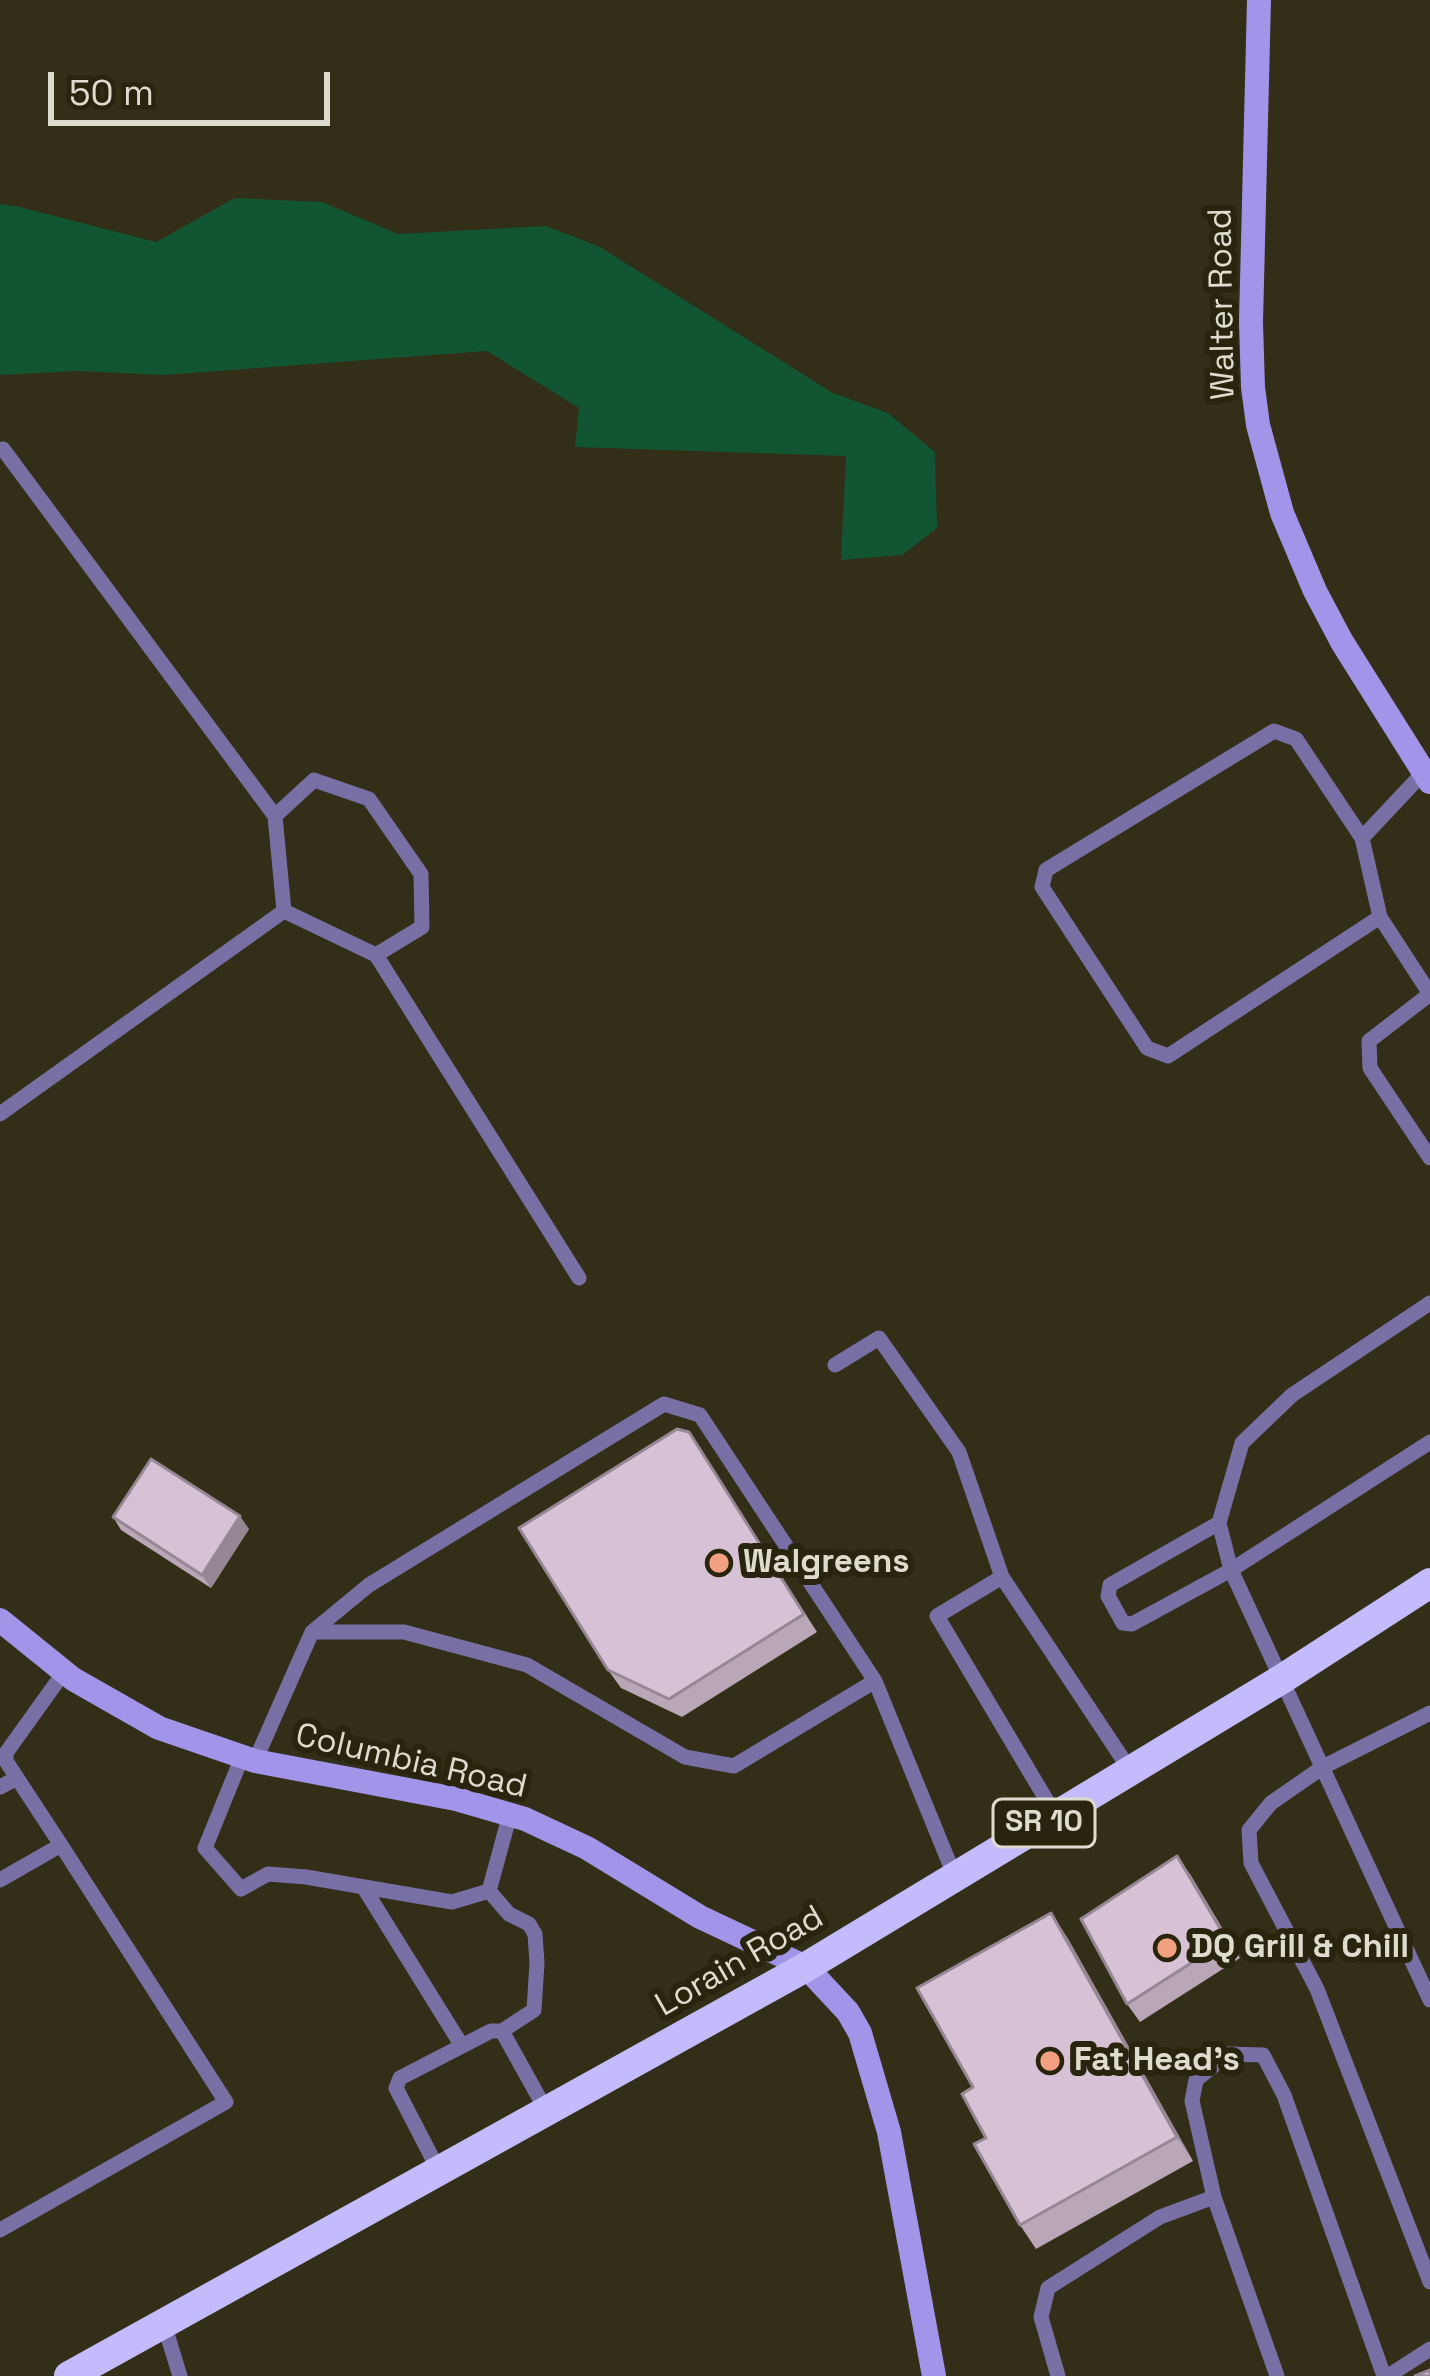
<!DOCTYPE html>
<html>
<head>
<meta charset="utf-8">
<style>
  body { margin:0 }
  #map { position:relative; width:1430px; height:2376px; overflow:hidden; background:#322e18; font-family:"Space Grotesk",sans-serif }
  canvas { display:block }
  .scale { position:absolute; left:48px; top:72px; width:282px; height:54px; box-sizing:border-box; border:6px solid #dedccf; border-top:0; padding-left:15px; font-size:36px; line-height:42px; white-space:nowrap; color:#dedccf; -webkit-text-stroke:9px #28240e; paint-order:stroke }
</style>
</head>
<body>
<div id="map">
<canvas width="1430" height="2376"></canvas>
<div class="scale">50 m</div>
</div>
<script>
const ctx = document.querySelector('canvas').getContext('2d');
ctx.lineJoin = 'round';
function fill(path, color) {
  ctx.fillStyle = color;
  ctx.fill(path, 'evenodd');
}
function shape(rows) {
  const path = new Path2D();
  for (const r of rows) {
    path.moveTo(r[0], r[1]);
    for (let i = 2; i < r.length; i += 2) path.lineTo(r[i], r[i + 1]);
  }
  return path;
}
function strokePath(path, color, width, dash) {
  ctx.strokeStyle = color;
  ctx.lineWidth = width;
  ctx.lineCap = dash ? 'butt' : 'round';
  ctx.setLineDash(dash || []);
  ctx.stroke(path);
}
function drawText(font, color, halo, rows, align = 'center') {
  ctx.font = font + ' "Space Grotesk",sans-serif';
  ctx.lineWidth = 12;
  ctx.setLineDash([]);
  ctx.textBaseline = 'middle';
  ctx.strokeStyle = halo;
  ctx.fillStyle = color;
  for (const [text, x, y, turn = 0] of rows) {
    ctx.save();
    ctx.translate(x, y);
    ctx.rotate((+turn || 0) * Math.PI / 180);
    ctx.textAlign = isNaN(turn) ? turn : align;
    if (halo) ctx.strokeText(text, 0, 0);
    ctx.fillText(text, 0, 0);
    ctx.restore();
  }
}
fill(shape([
  [235,198,322,202,398,234,546,226,600,247,833,393,888,413,935,452,937,528,902,555,841,560,846,456,575,447,579,408,487,351,164,375,78,371,0,375,0,204,20,207,156,242]
]), '#125532');
strokePath(shape([
  [3,449,275,816],
  [1424,772,1362,838,1380,917,1430,994],
  [314,780,369,799,421,874,422,927,376,955,284,911,275,816,314,780],
  [1362,838,1296,739,1274,731,1046,870,1042,887,1147,1048,1168,1056,1380,917],
  [376,955,579,1278],
  [1430,994,1369,1041,1370,1068,1430,1158],
  [0,1114,284,911],
  [1430,1303,1292,1395,1242,1443,1219,1523,1231,1570,1430,2000],
  [835,1365,879,1338,959,1452,1002,1577],
  [1219,1523,1110,1585,1108,1596,1123,1623,1132,1624,1231,1570,1430,1442],
  [312,1632,404,1632,527,1665,685,1757,734,1766,875,1681],
  [1430,1713,1323,1767,1271,1803,1249,1830,1251,1863,1317,1989,1430,2282],
  [242,1757,205,1848,241,1889,268,1874,306,1877,452,1902,489,1891,510,1814],
  [255,1761,312,1632,369,1585,664,1404,700,1415,875,1681,955,1877],
  [0,1787,17,1778],
  [1056,1816,937,1616,1002,1577,1130,1770],
  [61,1845,6,1761,6,1753,64,1672],
  [0,1880,61,1845,226,2102,0,2230],
  [364,1888,462,2046],
  [489,1891,509,1914,529,1924,535,1934,537,1963,534,2010,502,2031],
  [439,2171,396,2088,400,2078,491,2031,502,2031,547,2112],
  [1214,2197,1277,2376],
  [164,2324,180,2376],
  [1058,2376,1041,2317,1048,2288,1160,2217,1214,2197,1192,2101,1196,2080,1228,2054,1263,2055,1284,2095,1384,2376],
  [1388,2376,1430,2349]
]), '#7870a5', 15);
strokePath(shape([
  [1259,0,1251,322,1253,387,1258,425,1282,513,1315,591,1342,642,1430,782],
  [0,1620,73,1679,159,1728,255,1761,456,1799,525,1819,587,1848,700,1917,806,1967,848,2012,860,2033,889,2132,934,2376]
]), '#a295e9', 24);
strokePath(shape([
  [69,2376,806,1967,1282,1679,1430,1583]
]), '#c3bbfb', 30);
fill(shape([
  [689,1432,817,1632,682,1717,621,1688,608,1670],
  [113,1517,249,1529,211,1588,121,1530],
  [1190,1874,1240,1958,1140,2022,1127,2004],
  [1067,1937,1193,2161,1036,2249,1020,2225,986,2138]
]), '#b9a6b7');
fill(shape([
  [240,1516,249,1529,211,1588,202,1575],
  [1177,1856,1190,1874,1240,1958,1227,1940],
  [1051,1913,1067,1937,1193,2161,1177,2137]
]), '#968795');
const building = shape([
  [677,1429,689,1432,804,1614,669,1699,608,1670,519,1528,677,1429],
  [151,1459,240,1516,202,1575,113,1517,151,1459],
  [1177,1856,1227,1940,1127,2004,1081,1919,1177,1856],
  [1051,1913,1177,2137,1020,2225,974,2144,986,2138,962,2094,973,2087,917,1988,1051,1913],
  [1430,2370,1430,2376,1415,2376,1430,2370]
]);
fill(building, '#d7c1d5');
strokePath(building, '#968795', 3);
for (const [x, y, r, color] of [
  [719,1563,12,"#f2a080"],
  [1167,1948,12,"#f2a080"],
  [1050,2061,12,"#f2a080"]
]) {
  const dot = new Path2D();
  dot.arc(x, y, r, 0, 2 * Math.PI);
  ctx.fillStyle = color;
  ctx.fill(dot);
  strokePath(dot, '#28240e', 4.5);
}
for (const [x, y, w] of [
  [1044,1823,102]
]) {
  const box = new Path2D();
  box.roundRect(x - w / 2, y - 24, w, 48, 9);
  ctx.fillStyle = '#28240e';
  ctx.fill(box);
  strokePath(box, '#dedccf', 3);
}
drawText('bold 30px', '#dedccf', null, [
  ["SR 10",1044,1823]
]);
drawText('33px', '#dedccf', '#28240e', [
  ["Walter Road",1223,304,-91],
  ["Columbia Road",411,1762,13],
  ["Lorain Road",740,1962,-30]
]);
drawText('bold 33px', '#dedccf', '#28240e', [
  ["Walgreens",743,1563],
  ["DQ Grill & Chill",1191,1948],
  ["Fat Head's",1074,2061]
], 'left');
</script>
</body>
</html>
